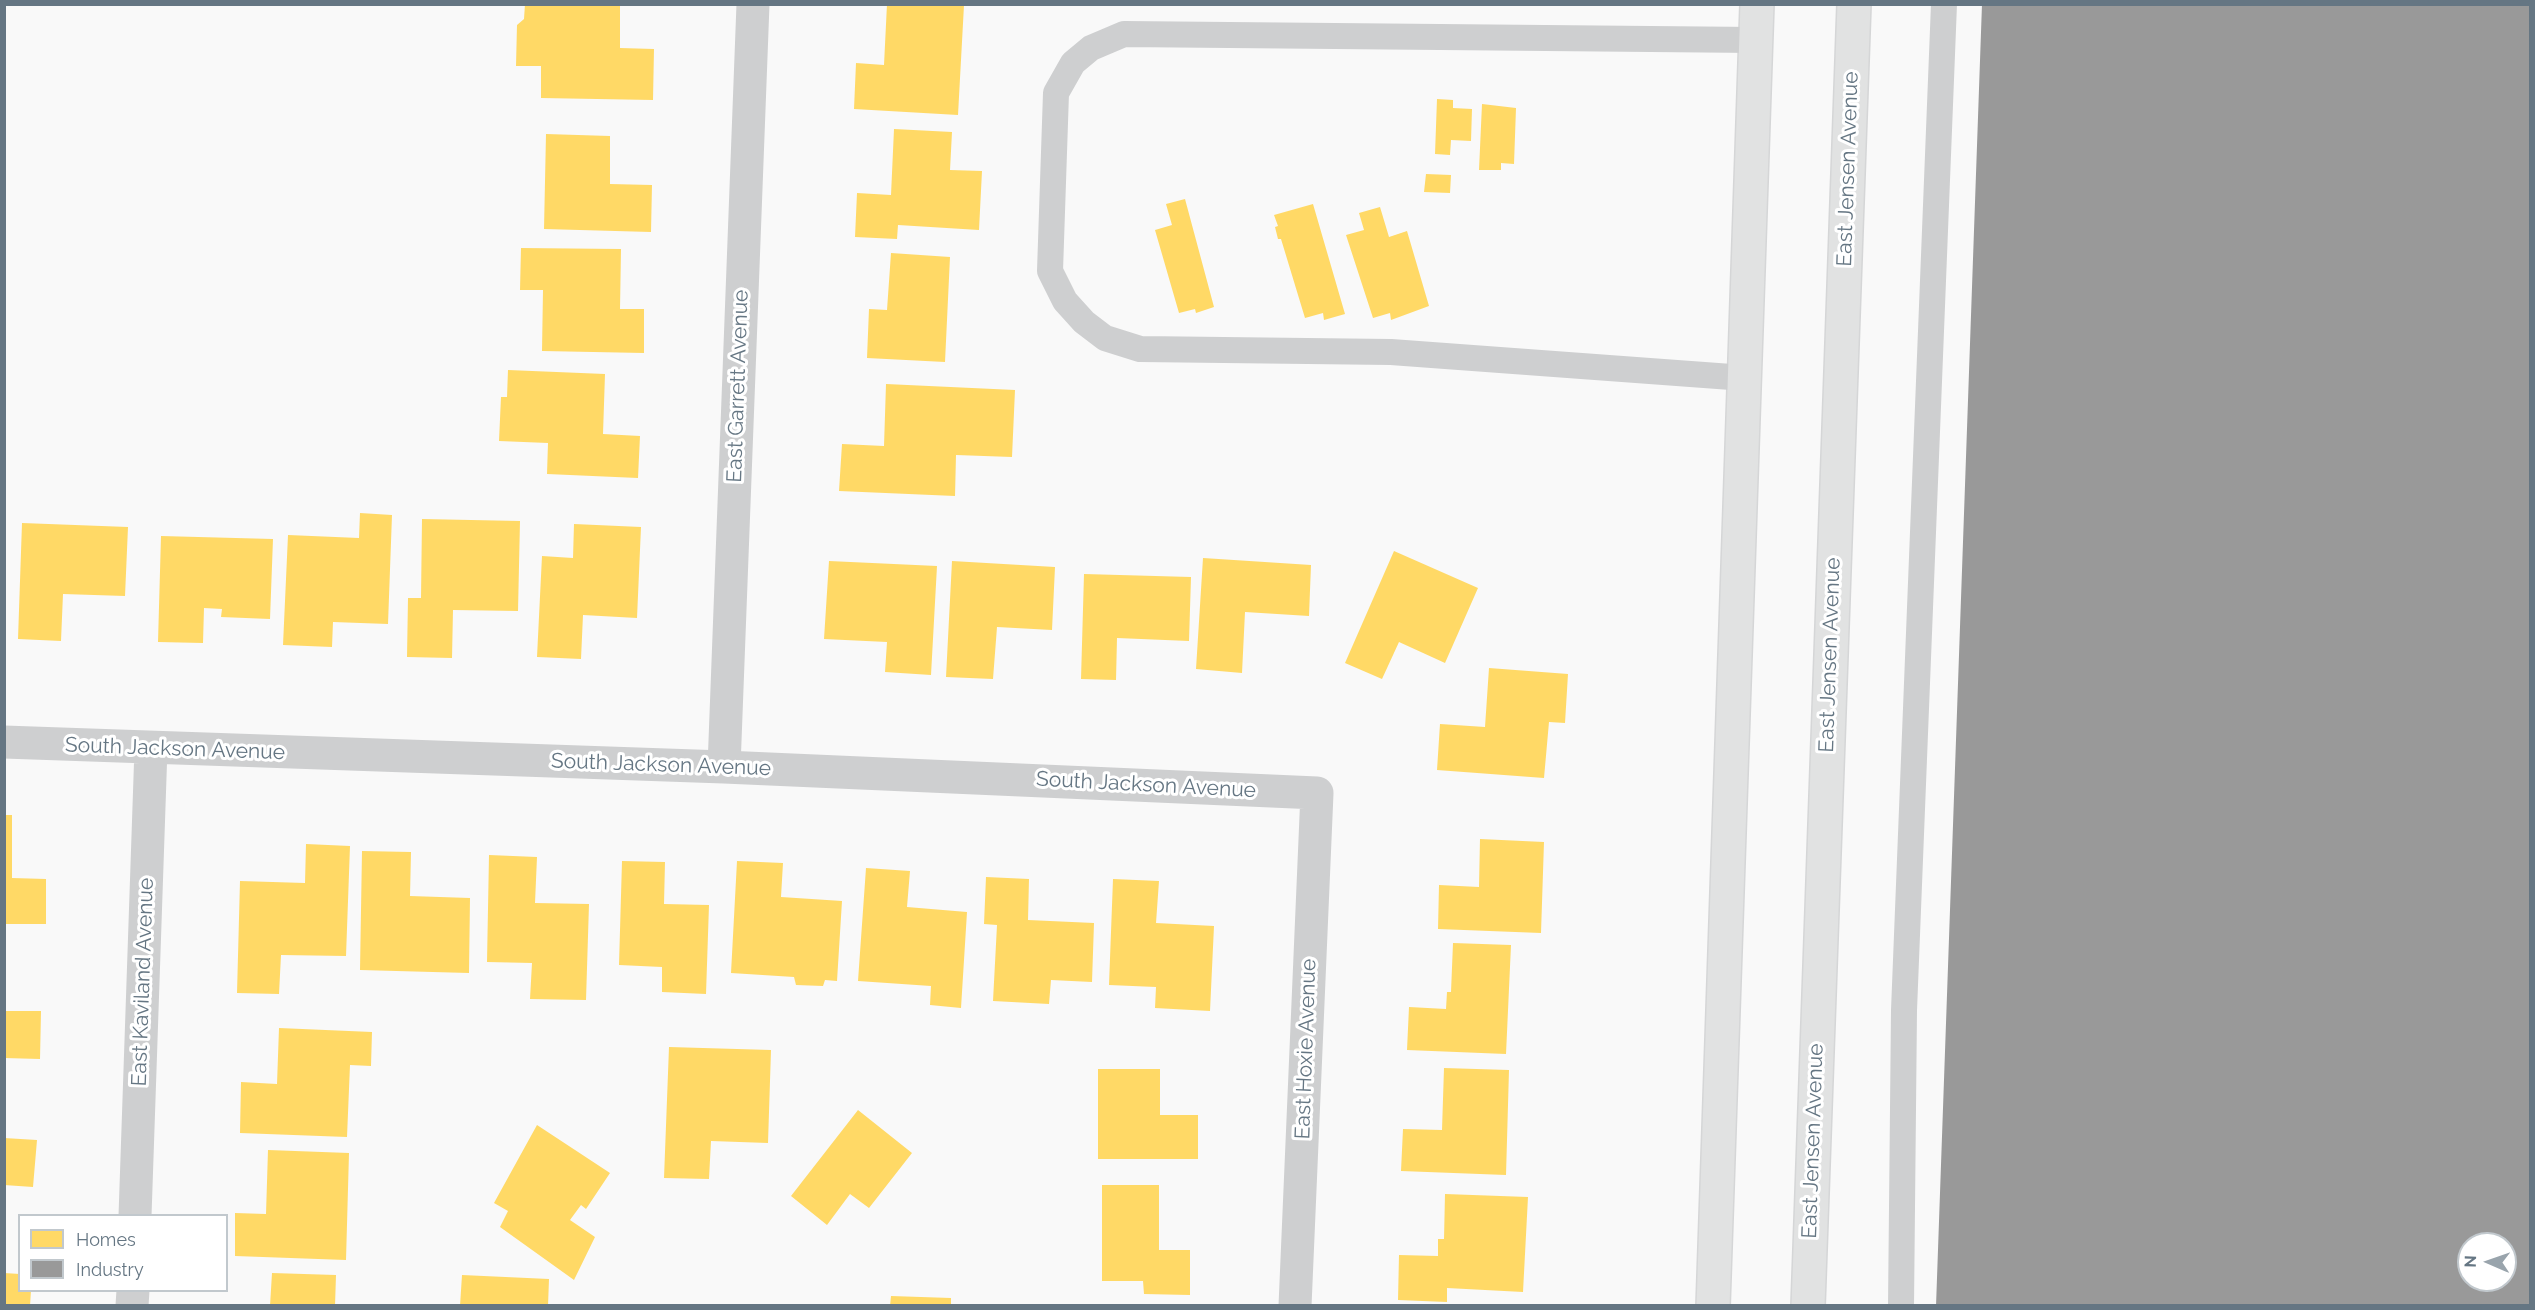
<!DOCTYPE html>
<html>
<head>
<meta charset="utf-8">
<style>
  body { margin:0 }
  #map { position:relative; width:2535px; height:1310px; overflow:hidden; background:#f9f9f9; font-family:Raleway,sans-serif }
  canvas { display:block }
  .frame { position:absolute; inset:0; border:6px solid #657683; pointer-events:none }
  .legend { position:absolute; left:18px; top:1214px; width:210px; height:78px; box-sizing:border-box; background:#fff; border:2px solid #c1c8cd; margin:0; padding:8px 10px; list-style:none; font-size:18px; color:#657683 }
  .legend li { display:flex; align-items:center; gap:12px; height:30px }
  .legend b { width:30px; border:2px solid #c1c8cd }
  .north { position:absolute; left:2457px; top:1232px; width:60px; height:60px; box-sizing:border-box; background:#fff; border:2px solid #c1c8cd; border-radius:50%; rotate:272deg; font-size:16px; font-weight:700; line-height:24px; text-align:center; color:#657683 }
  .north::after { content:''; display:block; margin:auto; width:21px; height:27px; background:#99a4ac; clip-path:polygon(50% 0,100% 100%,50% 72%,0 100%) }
</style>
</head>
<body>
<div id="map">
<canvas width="2535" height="1310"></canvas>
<div class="frame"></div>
<ul class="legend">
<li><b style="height:16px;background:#ffd966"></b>Homes</li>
<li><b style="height:16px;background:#999"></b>Industry</li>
</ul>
<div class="north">N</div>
</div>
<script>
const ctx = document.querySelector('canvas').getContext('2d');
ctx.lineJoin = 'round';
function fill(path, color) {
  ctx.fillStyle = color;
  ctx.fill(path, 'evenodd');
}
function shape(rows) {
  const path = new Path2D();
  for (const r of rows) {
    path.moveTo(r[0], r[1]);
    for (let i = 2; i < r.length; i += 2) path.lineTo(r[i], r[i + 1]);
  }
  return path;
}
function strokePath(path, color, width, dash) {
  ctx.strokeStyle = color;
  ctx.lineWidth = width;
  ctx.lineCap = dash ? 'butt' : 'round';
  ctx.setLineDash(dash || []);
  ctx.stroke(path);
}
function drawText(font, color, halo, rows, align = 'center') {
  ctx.font = font + ' Raleway,sans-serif';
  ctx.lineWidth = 6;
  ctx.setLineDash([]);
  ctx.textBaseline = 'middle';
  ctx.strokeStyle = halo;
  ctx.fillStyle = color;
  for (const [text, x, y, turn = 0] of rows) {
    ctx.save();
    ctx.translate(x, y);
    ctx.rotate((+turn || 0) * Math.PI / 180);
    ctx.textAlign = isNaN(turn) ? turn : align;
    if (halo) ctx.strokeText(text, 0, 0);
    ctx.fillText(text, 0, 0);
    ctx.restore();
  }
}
fill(shape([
  [525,4,620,4,620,48,654,49,653,100,541,98,541,66,516,66,517,25,524,19],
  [887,4,964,5,958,115,854,109,856,63,884,65],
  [1437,99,1453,100,1453,108,1472,109,1471,141,1451,140,1450,155,1435,154],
  [1482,104,1516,108,1514,164,1501,163,1501,170,1479,170],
  [894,129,952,132,950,170,982,171,979,230,898,225,897,239,855,237,857,193,891,195],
  [546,134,610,136,610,184,652,185,651,232,544,229],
  [1426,174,1451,175,1450,193,1424,192],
  [1185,199,1214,307,1196,313,1195,309,1179,313,1155,230,1172,225,1166,204],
  [1313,204,1345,314,1324,320,1323,313,1305,318,1281,239,1278,239,1275,227,1278,226,1274,215],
  [1380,207,1389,237,1407,231,1429,306,1391,320,1390,313,1373,318,1346,235,1364,230,1359,213],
  [521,248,621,249,620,309,644,309,644,353,542,351,543,290,520,290],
  [891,253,950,257,945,362,867,358,869,309,887,310],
  [508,370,605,374,603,434,640,436,638,478,547,474,548,443,499,441,501,397,507,397],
  [886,384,1015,390,1012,457,956,455,955,496,839,491,842,444,884,446],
  [360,513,392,515,388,624,333,622,332,647,283,645,288,535,359,538],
  [422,519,520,521,518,611,453,610,452,658,407,657,408,598,421,598],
  [22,523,128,527,125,596,63,594,61,641,18,639],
  [574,524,641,527,637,618,583,615,581,659,537,657,542,556,573,558],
  [161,536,273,539,270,619,221,617,222,609,204,608,203,643,158,642],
  [1394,551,1478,588,1445,663,1399,642,1382,679,1345,663],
  [1203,558,1311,565,1309,616,1245,612,1242,673,1196,669],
  [829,561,937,566,931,675,885,672,887,642,824,639],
  [952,561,1055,567,1052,630,997,627,993,679,946,677],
  [1084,574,1191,577,1189,641,1117,638,1116,680,1081,679],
  [1489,668,1568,674,1565,723,1549,722,1544,778,1437,770,1440,724,1485,727],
  [4,815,12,815,12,878,46,879,46,924,4,924],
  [1480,839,1544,842,1541,933,1438,929,1439,885,1479,887],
  [306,844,350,846,346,956,281,955,279,994,237,993,240,881,305,883],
  [362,851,411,852,410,896,470,898,469,973,360,970],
  [489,855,537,857,535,903,589,904,586,1000,530,999,532,963,487,962],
  [622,861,665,862,664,904,709,905,706,994,662,992,662,967,619,965],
  [737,861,783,863,781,897,842,901,837,981,825,980,823,986,796,985,794,977,731,973],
  [866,868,910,871,907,907,967,912,961,1008,930,1005,931,986,858,981],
  [986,877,1029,879,1028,920,1094,923,1092,982,1051,980,1049,1004,993,1001,997,925,984,924],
  [1113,879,1159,881,1156,923,1214,926,1210,1011,1155,1008,1156,987,1109,985],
  [1453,943,1511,945,1506,1054,1407,1050,1409,1007,1446,1009,1447,992,1451,992],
  [4,1011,41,1011,40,1059,4,1058],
  [279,1028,372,1032,371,1066,350,1065,347,1137,240,1133,241,1082,277,1084],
  [669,1047,771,1050,768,1143,711,1141,709,1179,664,1178],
  [1444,1068,1509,1070,1506,1175,1401,1171,1403,1129,1442,1130],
  [1098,1069,1160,1069,1160,1115,1198,1115,1198,1159,1098,1159],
  [858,1110,912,1153,869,1208,850,1194,827,1225,791,1196],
  [537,1125,610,1173,586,1209,581,1205,570,1220,595,1237,574,1280,500,1227,508,1211,494,1203],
  [4,1138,37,1140,33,1187,4,1185],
  [268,1150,349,1153,346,1260,235,1256,235,1213,266,1214],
  [1102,1185,1159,1185,1159,1250,1190,1250,1190,1295,1144,1294,1143,1281,1102,1281],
  [1445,1194,1528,1197,1523,1292,1447,1288,1447,1302,1398,1300,1399,1255,1438,1256,1438,1239,1444,1239],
  [4,1273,20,1274,20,1290,31,1290,30,1306,4,1306],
  [272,1273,336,1275,335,1306,270,1306],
  [462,1275,549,1279,548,1306,460,1306],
  [891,1296,951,1298,951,1306,890,1306]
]), '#ffd966');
fill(shape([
  [1982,4,2530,4,2530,1306,1936,1306],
  [2469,1244,2505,1244,2505,1280,2469,1280]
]), '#999');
const primary = shape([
  [1713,1306,1757,4],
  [1808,1306,1854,4]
]);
strokePath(primary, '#d5d6d7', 36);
strokePath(shape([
  [1745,378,1391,352,1140,349,1105,338,1084,322,1065,301,1050,271,1056,93,1073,63,1091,48,1124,34,1756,40],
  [1901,1306,1904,1010,1944,4]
]), '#cecfd0', 26);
strokePath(shape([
  [4,742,724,767,1317,793,1295,1306],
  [724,767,753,4],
  [135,1216,151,748],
  [132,1306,133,1290]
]), '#cecfd0', 33);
strokePath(primary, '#e1e2e2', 33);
drawText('21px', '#657683', '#fff', [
  ["East Jensen Avenue",1848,169,-88],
  ["East Garrett Avenue",738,386,-88],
  ["East Jensen Avenue",1830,655,-88],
  ["South Jackson Avenue",175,749,2],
  ["South Jackson Avenue",661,765,2],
  ["South Jackson Avenue",1146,785,3],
  ["East Kaviland Avenue",143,982,-88],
  ["East Hoxie Avenue",1306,1049,-88],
  ["East Jensen Avenue",1813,1141,-88]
]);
</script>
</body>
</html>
